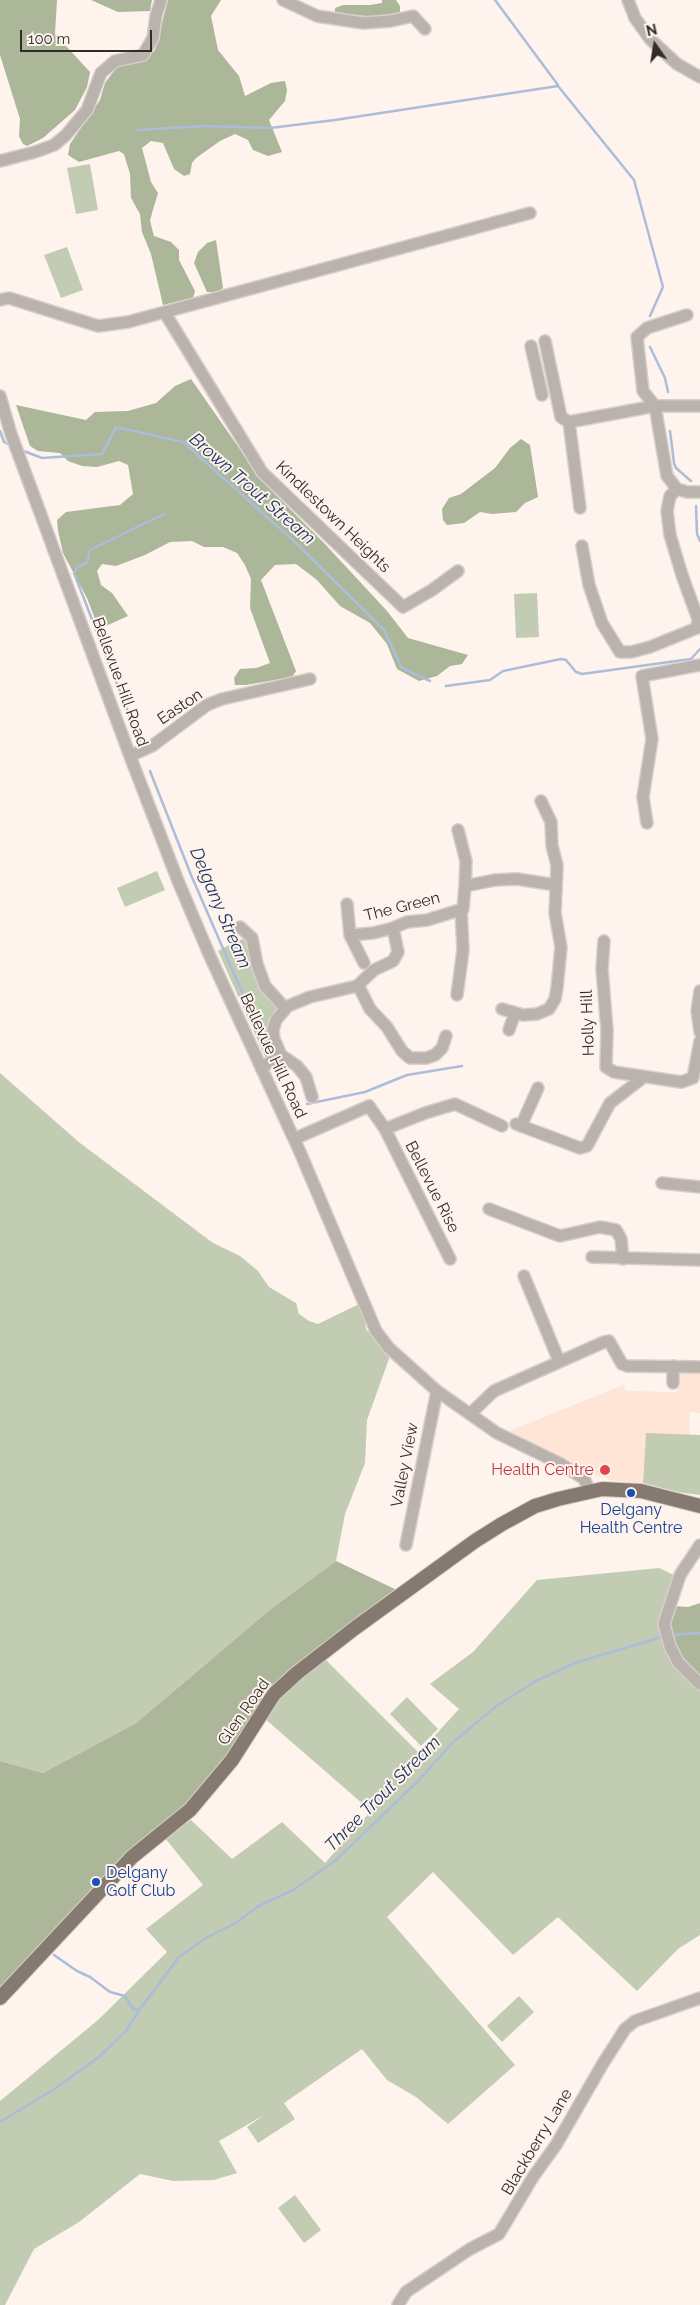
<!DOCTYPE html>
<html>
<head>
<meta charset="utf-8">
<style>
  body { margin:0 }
  #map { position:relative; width:700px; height:2305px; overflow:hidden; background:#fef3ed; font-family:Raleway,sans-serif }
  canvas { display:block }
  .north { position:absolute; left:630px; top:20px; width:50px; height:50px; -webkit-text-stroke:4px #fef3ed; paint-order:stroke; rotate:347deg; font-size:14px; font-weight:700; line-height:20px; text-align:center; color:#322c28 }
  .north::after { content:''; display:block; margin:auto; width:18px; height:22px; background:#322c28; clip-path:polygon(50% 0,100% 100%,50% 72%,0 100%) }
  .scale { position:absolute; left:20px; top:30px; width:132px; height:22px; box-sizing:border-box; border:2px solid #322c28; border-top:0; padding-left:6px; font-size:15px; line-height:18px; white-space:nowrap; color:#322c28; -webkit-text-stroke:4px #fef3ed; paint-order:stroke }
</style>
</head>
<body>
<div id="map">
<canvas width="700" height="2305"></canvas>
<div class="north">N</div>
<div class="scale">100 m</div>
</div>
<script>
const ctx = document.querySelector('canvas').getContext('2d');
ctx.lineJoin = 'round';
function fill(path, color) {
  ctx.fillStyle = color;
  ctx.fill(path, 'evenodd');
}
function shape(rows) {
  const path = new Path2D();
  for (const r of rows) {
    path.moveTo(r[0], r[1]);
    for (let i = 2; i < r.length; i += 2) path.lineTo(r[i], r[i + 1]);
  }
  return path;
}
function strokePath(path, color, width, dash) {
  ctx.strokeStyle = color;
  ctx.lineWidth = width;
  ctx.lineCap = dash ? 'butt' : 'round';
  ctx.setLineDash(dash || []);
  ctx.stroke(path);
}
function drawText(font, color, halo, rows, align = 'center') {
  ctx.font = font + ' Raleway,sans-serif';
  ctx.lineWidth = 4;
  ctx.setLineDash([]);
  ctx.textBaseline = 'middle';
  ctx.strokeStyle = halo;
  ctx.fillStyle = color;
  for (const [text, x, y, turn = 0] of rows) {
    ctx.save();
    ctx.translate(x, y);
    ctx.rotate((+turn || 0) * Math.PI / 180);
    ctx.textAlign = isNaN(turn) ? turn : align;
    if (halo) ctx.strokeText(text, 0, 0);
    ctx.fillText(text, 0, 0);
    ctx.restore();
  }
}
fill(shape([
  [700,1371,700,1413,689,1412,690,1435,646,1433,643,1483,616,1481,587,1473,510,1431,623,1385,626,1391,677,1392,679,1374]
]), '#fee5d5');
fill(shape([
  [90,164,98,210,76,214,67,168],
  [67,247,83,290,61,298,44,255],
  [537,593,539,637,516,638,514,594],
  [157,871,165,890,125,907,117,888],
  [245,939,249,942,255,969,266,996,278,1010,268,1026,267,1036,274,1055,267,1061,218,951,239,940],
  [0,1073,80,1143,213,1243,240,1256,258,1271,269,1287,296,1303,299,1314,309,1321,318,1324,359,1304,365,1317,366,1329,390,1356,367,1420,365,1463,345,1514,336,1561,272,1608,136,1723,43,1773,0,1761],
  [646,1433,700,1435,700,1495,678,1492,643,1483],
  [659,1568,676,1576,672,1657,687,1679,700,1689,700,1935,678,1949,637,1991,558,1917,513,1955,433,1872,387,1917,515,2065,448,2124,416,2097,387,2080,362,2049,284,2103,295,2119,258,2143,247,2127,264,2115,219,2141,237,2173,214,2180,173,2181,140,2174,79,2222,34,2249,5,2305,0,2305,0,2101,98,2020,167,1952,146,1929,203,1885,165,1838,191,1820,232,1859,282,1822,325,1863,371,1811,264,1718,300,1675,325,1659,419,1753,459,1709,430,1684,473,1652,537,1580],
  [407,1697,438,1729,421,1746,390,1714],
  [519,1996,534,2012,502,2042,487,2026],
  [295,2195,321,2230,304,2243,278,2208]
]), '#c2ccb3');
fill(shape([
  [0,0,57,0,55,34,90,72,87,87,75,110,43,138,27,146,23,144,19,136,20,119,0,55],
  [91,0,152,0,150,11,118,12],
  [168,0,221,0,211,16,218,50,239,76,245,96,271,83,285,81,287,90,285,101,269,120,282,152,268,156,253,150,248,140,235,134,220,141,196,158,192,163,190,174,184,176,174,169,163,143,151,141,142,148,151,182,158,193,150,220,152,229,154,236,171,242,179,250,179,260,195,291,193,298,163,305,151,254,142,232,140,214,131,198,130,174,124,154,119,151,79,162,68,155,70,144,100,100,105,83,116,68,126,62,148,57,155,50],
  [382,0,396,0,400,6,400,12,376,17,335,13,335,8,343,5,370,5,382,3],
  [216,240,223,288,219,292,207,292,194,263,198,252,207,243],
  [191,379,262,481,324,543,387,611,408,638,468,655,462,664,450,666,437,676,419,681,397,669,387,644,370,623,340,606,317,580,296,564,275,565,261,580,296,671,292,677,246,685,235,685,234,678,240,669,256,668,270,663,250,608,251,579,245,565,237,553,223,547,204,547,192,541,170,542,145,555,116,566,102,564,97,571,101,585,112,593,128,616,99,629,87,598,63,553,58,531,57,520,66,512,120,505,133,494,128,465,119,461,97,467,82,466,68,461,60,453,38,451,30,446,16,405,86,420,95,412,128,411,156,403,175,386],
  [521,439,530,445,538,497,525,503,516,512,492,514,480,512,464,523,447,525,443,520,442,509,449,498,461,494,495,468,510,448],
  [336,1561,401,1592,311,1657,186,1806,0,1989,0,1761,43,1773,136,1723,272,1608],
  [700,1603,700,1681,679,1659,666,1624,673,1606,688,1607]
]), '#abb798');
strokePath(shape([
  [495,0,558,85],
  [138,130,205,126,270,128,335,120,558,86,634,180,663,287,650,316],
  [650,347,665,378,668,392],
  [0,431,4,442,12,446],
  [670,431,674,463,676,468,691,481],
  [21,450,42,458,102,454,116,427,183,442,295,542,384,630,402,668,430,681],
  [696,506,697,534,700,541],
  [446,686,490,680,503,671,561,659,566,660,576,672,582,674,691,659,700,649],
  [140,743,74,573,78,566,87,563,90,550,164,514],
  [150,771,191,875,269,1054],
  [307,1104,365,1092,407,1075,462,1066],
  [670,1635,700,1633],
  [54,1955,77,1971,90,1977,110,1992,125,1996,133,2009,140,2009],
  [0,2122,53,2090,99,2057,126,2031,140,2009,179,1957,204,1939,236,1923,257,1907,293,1890,335,1861,419,1780,452,1743,498,1705,536,1681,575,1663,665,1636]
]), '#abbdda', 2.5);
const minor = shape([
  [283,0,317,16,363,23,391,21,413,16,425,29],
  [628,0,635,18,650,39,677,64,700,77],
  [0,161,35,152,54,145,66,135,87,110,101,73,115,61,143,55,153,38,156,16,161,0],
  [0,300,9,298,98,326,128,322,530,213],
  [165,313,262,472,403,607,432,590,458,571],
  [687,315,647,328,637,337,643,391,655,406,667,476,677,489,687,492,700,492],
  [545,341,561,417,569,422],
  [531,346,542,395],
  [0,396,11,434,130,756,178,881,209,954,300,1152,376,1331,389,1348,437,1391,497,1433,561,1464,584,1479,590,1491],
  [580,508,569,422,655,406,700,406],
  [582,546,589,585,602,623,620,652,631,652,650,647,697,628,698,619,682,575,670,535,667,511,670,496,677,489],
  [130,756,152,746,207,705,222,699,310,679],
  [647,823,643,797,652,739,642,676,700,665],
  [458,830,466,861,465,886],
  [347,904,350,935,364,963],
  [240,927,252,938,257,964,265,986,285,1008],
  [350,935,373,933,393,928,407,922,427,920,463,909,465,886,495,880,517,879,556,885],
  [604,941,602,969,607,1030,606,1067,614,1072,681,1082,693,1078,700,1041],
  [357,986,374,970,393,961,398,952,393,928],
  [700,991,697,1011,700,1032],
  [457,995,463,950,461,909],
  [502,1009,523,1015,537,1014,549,1009,555,999,557,988,561,947,555,913,557,865,552,846,551,822,541,801],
  [509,1030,515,1013],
  [261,1068,281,1055],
  [312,1097,306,1077,297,1066,281,1055,274,1039,273,1030,276,1020,288,1006,310,997,357,986,360,989,370,1009,387,1027,402,1051,410,1058,426,1058,435,1055,442,1048,446,1036],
  [516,1124,580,1148,587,1146,610,1103,640,1080,641,1076],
  [521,1126,538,1088],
  [385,1129,425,1113,455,1104,502,1126],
  [294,1139,369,1106,385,1129,450,1259],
  [662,1183,700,1187],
  [489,1209,560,1236,600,1227,616,1230,621,1239,623,1259],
  [592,1257,700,1260],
  [524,1276,559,1361],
  [673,1383,673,1366],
  [470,1414,494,1391,604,1342,609,1341,622,1364,627,1366,698,1367],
  [406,1545,437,1391],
  [700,1545,680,1575,664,1624,670,1646,678,1662,700,1684],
  [398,2305,406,2292,470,2249,499,2234,533,2177,556,2145,602,2065,625,2029,635,2021,700,1998]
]);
const major = shape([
  [0,1998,132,1857,190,1810,232,1760,274,1694,297,1673,355,1628,475,1541,502,1524,535,1506,558,1499,602,1489,641,1491,700,1506]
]);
strokePath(minor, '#d9cfca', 14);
strokePath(major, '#d9cfca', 16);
strokePath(minor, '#b9b2ad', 11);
strokePath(major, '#867a70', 14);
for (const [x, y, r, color] of [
  [605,1470,6,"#e0444e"],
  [631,1493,5,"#1a4fb4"],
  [96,1882,5,"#1a4fb4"]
]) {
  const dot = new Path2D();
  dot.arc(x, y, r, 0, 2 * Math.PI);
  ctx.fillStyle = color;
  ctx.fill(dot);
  strokePath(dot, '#fef3ed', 2);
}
drawText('16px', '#322c28', '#fef3ed', [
  ["Kindlestown Heights",333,517,44],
  ["Bellevue Hill Road",120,682,70],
  ["Easton",180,707,-34],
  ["The Green",402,907,-14],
  ["Holly Hill",588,1023,-92],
  ["Bellevue Hill Road",273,1056,65],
  ["Bellevue Rise",432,1187,63],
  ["Valley View",405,1465,-79],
  ["Glen Road",244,1712,-55],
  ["Blackberry Lane",537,2142,-59]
]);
drawText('16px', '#be3a42', '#fef3ed', [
  ["Health Centre",594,1470]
], 'right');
drawText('16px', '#164399', '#fef3ed', [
  ["Delgany",631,1510],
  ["Health Centre",631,1528],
  ["Delgany",106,1873,"left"],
  ["Golf Club",106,1891,"left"]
]);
drawText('italic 18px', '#203860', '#fef3ed', [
  ["Brown Trout Stream",252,489,41],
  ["Delgany Stream",220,908,67],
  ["Three Trout Stream",383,1794,-45]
]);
</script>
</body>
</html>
